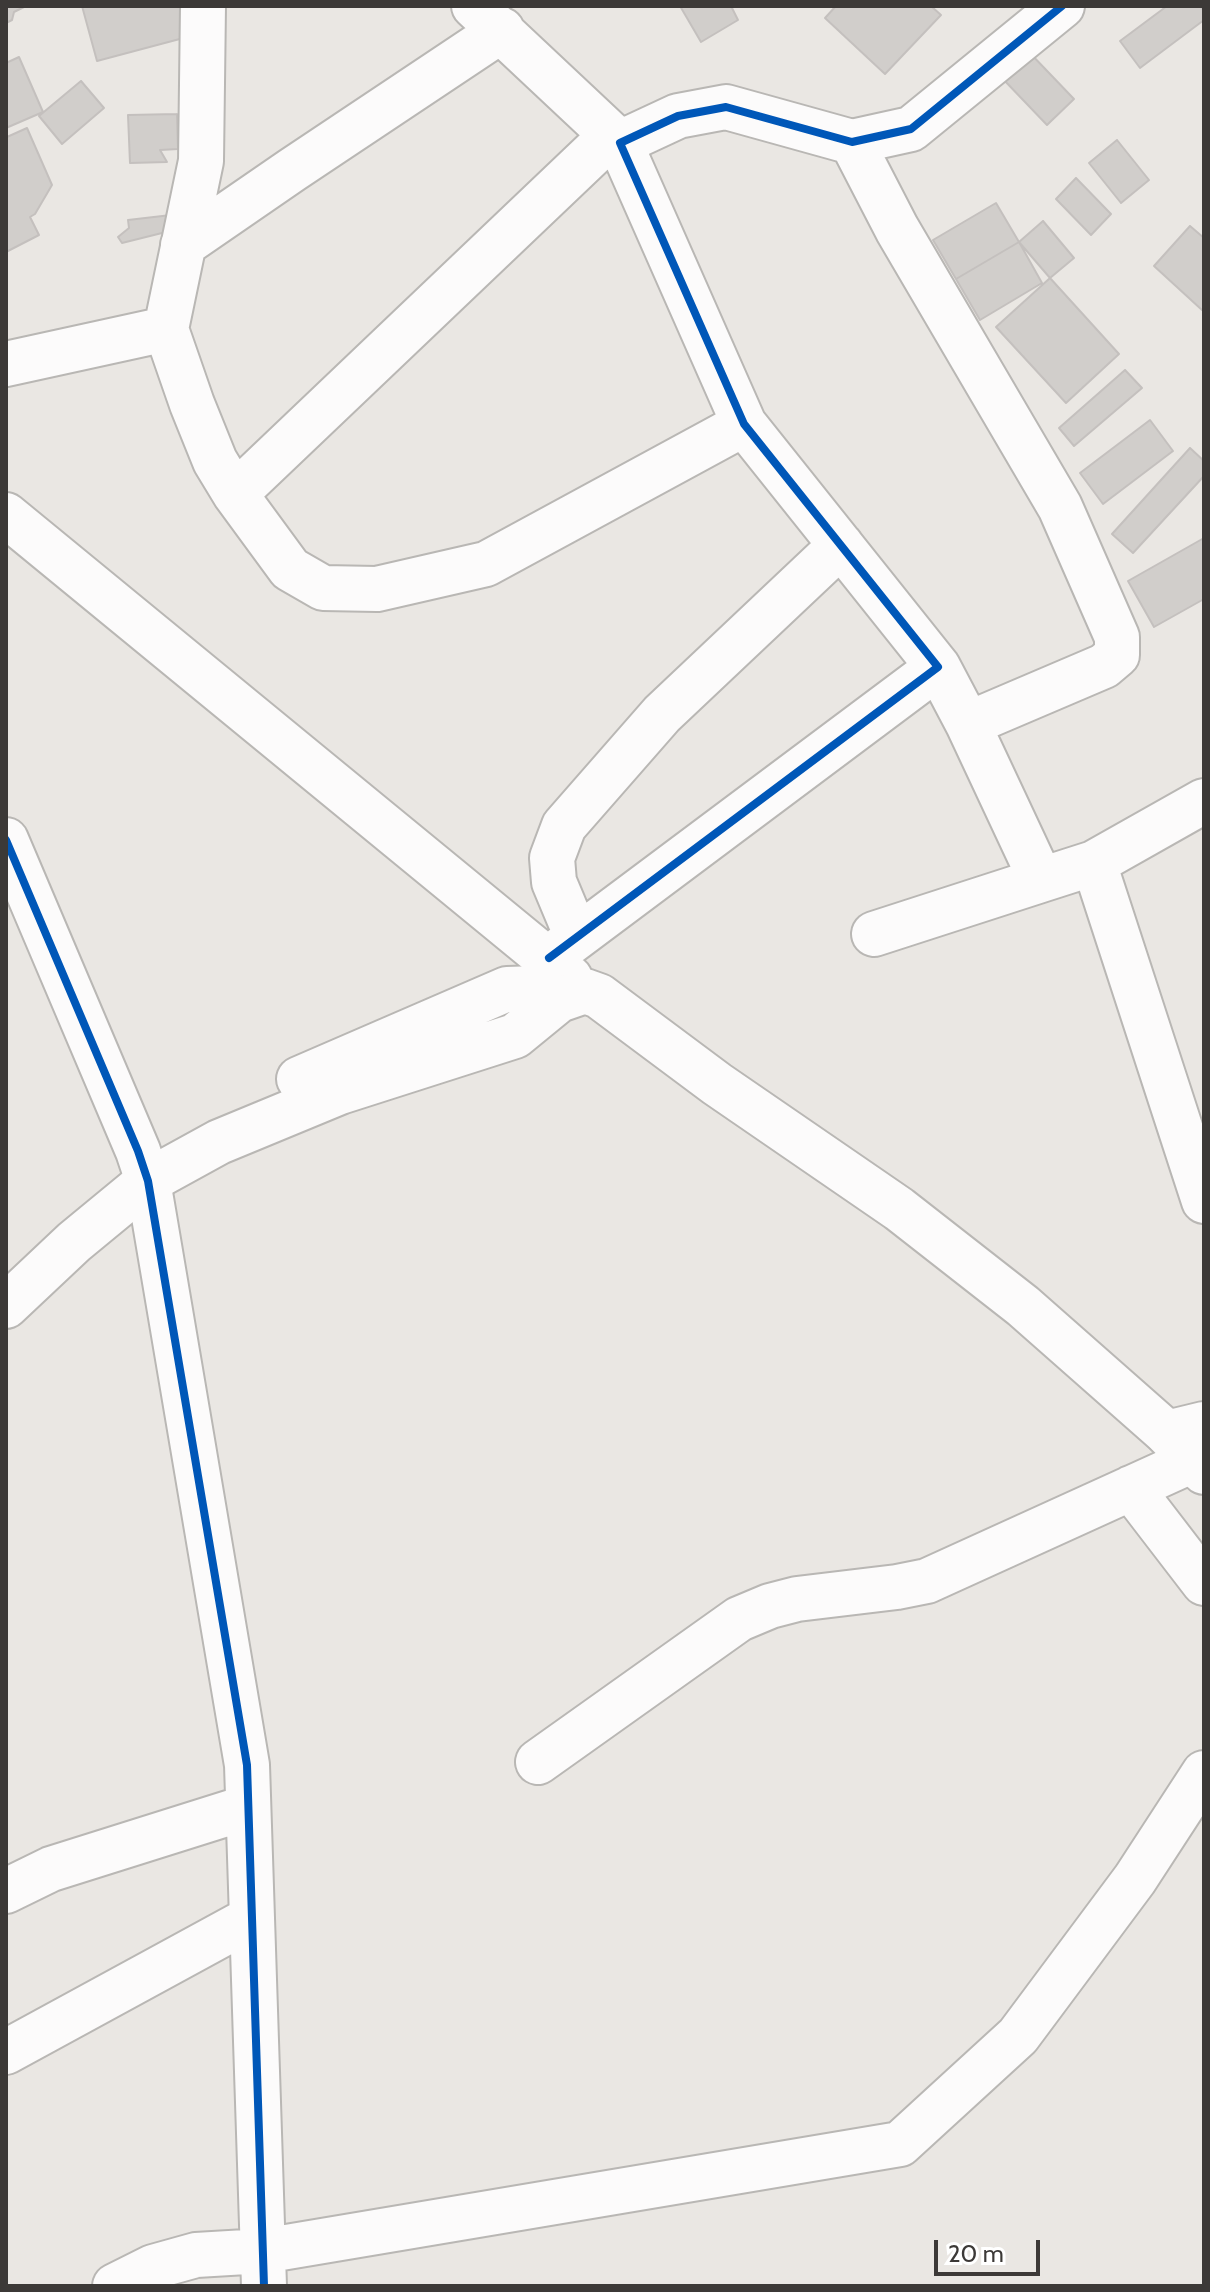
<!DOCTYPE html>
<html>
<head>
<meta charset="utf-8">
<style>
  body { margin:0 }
  #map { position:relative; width:1210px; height:2292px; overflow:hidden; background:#eae7e3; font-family:Cabin,sans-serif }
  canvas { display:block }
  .frame { position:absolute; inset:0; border:8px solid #3c3937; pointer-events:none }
  .scale { position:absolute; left:934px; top:2240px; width:106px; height:36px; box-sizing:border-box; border:4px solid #3c3937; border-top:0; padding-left:10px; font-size:24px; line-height:28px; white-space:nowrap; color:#3c3937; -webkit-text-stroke:6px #fff; paint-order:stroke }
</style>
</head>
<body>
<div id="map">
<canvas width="1210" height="2292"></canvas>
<div class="frame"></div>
<div class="scale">20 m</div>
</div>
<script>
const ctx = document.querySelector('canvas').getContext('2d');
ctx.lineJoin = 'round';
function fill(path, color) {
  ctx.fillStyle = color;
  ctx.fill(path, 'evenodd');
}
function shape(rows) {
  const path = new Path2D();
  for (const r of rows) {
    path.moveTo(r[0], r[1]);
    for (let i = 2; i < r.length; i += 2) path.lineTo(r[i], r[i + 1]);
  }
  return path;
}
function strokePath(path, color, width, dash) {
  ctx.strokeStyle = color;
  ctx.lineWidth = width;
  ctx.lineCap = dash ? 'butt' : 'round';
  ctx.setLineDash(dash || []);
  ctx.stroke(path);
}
const building = shape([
  [6,6,24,6,24,7,14,12,12,20,6,23,6,6],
  [82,6,183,6,191,36,97,61,82,6],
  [680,6,731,6,738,20,701,42,680,6],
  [836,6,931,6,941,15,885,74,825,18,836,6],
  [1167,6,1200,6,1204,11,1204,20,1140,68,1120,41,1167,6],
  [1028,51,1074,99,1047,125,1002,78,1028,51],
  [19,57,43,112,6,128,6,63,19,57],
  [81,81,104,108,62,144,39,116,81,81],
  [177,114,178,149,160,150,167,162,130,163,128,115,177,114],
  [27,128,52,185,35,214,30,217,39,235,6,252,6,136,7,137,27,128],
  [1117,140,1149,180,1121,203,1089,163,1117,140],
  [1076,178,1111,214,1091,235,1056,199,1076,178],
  [996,203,1019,242,956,279,933,240,996,203],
  [171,215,166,232,122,243,118,237,129,228,128,220,171,215],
  [1043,221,1074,258,1050,278,1019,242,1043,221],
  [1190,226,1204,238,1204,307,1202,310,1154,266,1190,226],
  [1019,242,1042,283,980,320,956,279,1019,242],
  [1050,278,1119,354,1066,403,996,327,1050,278],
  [1125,370,1142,388,1074,446,1059,428,1125,370],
  [1150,420,1173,451,1103,504,1080,473,1150,420],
  [1190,448,1204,461,1204,476,1133,553,1112,534,1190,448],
  [1204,538,1204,599,1154,627,1128,581,1204,538]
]);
fill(building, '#d1cecb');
strokePath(building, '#c4c0be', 2);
const minor = shape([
  [474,6,620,143],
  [852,142,897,229,1060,507,1117,637,1117,655,1104,666,968,724],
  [183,245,292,170,502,30],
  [166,329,192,404,215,461,235,494,290,569,323,588,377,589,486,564,744,424],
  [6,364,166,329,201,161,203,6],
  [235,494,612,135],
  [6,515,570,978],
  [938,667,968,724,1041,880,1094,863,1204,1201],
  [6,840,138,1151,148,1181,247,1765,264,2286],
  [1094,863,1204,801],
  [874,934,1041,880],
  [577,937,554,882,552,858,564,826,662,714,841,545],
  [549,958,938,667,744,424,620,143,678,116,726,107,852,142,911,129,1062,6],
  [1167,1433,1204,1424],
  [1131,1488,1204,1583],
  [538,1762,739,1619,770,1606,797,1599,897,1587,927,1581,1191,1461],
  [6,1891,51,1869,248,1807],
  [6,2052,252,1918],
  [115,2286,153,2267,196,2255,263,2251,900,2144,1018,2036,1135,1879,1204,1773]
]);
const major = shape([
  [299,1079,507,989,539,988,559,1000],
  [6,1306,74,1242,148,1181,219,1142,340,1092,515,1036,559,1000,585,991,599,996,717,1084,899,1209,1023,1306,1167,1433,1204,1472]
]);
strokePath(minor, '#b9b7b4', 48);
strokePath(major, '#b9b7b4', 48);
strokePath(minor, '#fcfbfb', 44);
strokePath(major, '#fcfbfb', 44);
strokePath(shape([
  [6,840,138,1151,148,1181,247,1765,264,2286],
  [549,958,938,667,744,424,620,143,678,116,726,107,852,142,911,129,1062,6]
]), '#0057b8', 8);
</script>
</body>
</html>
